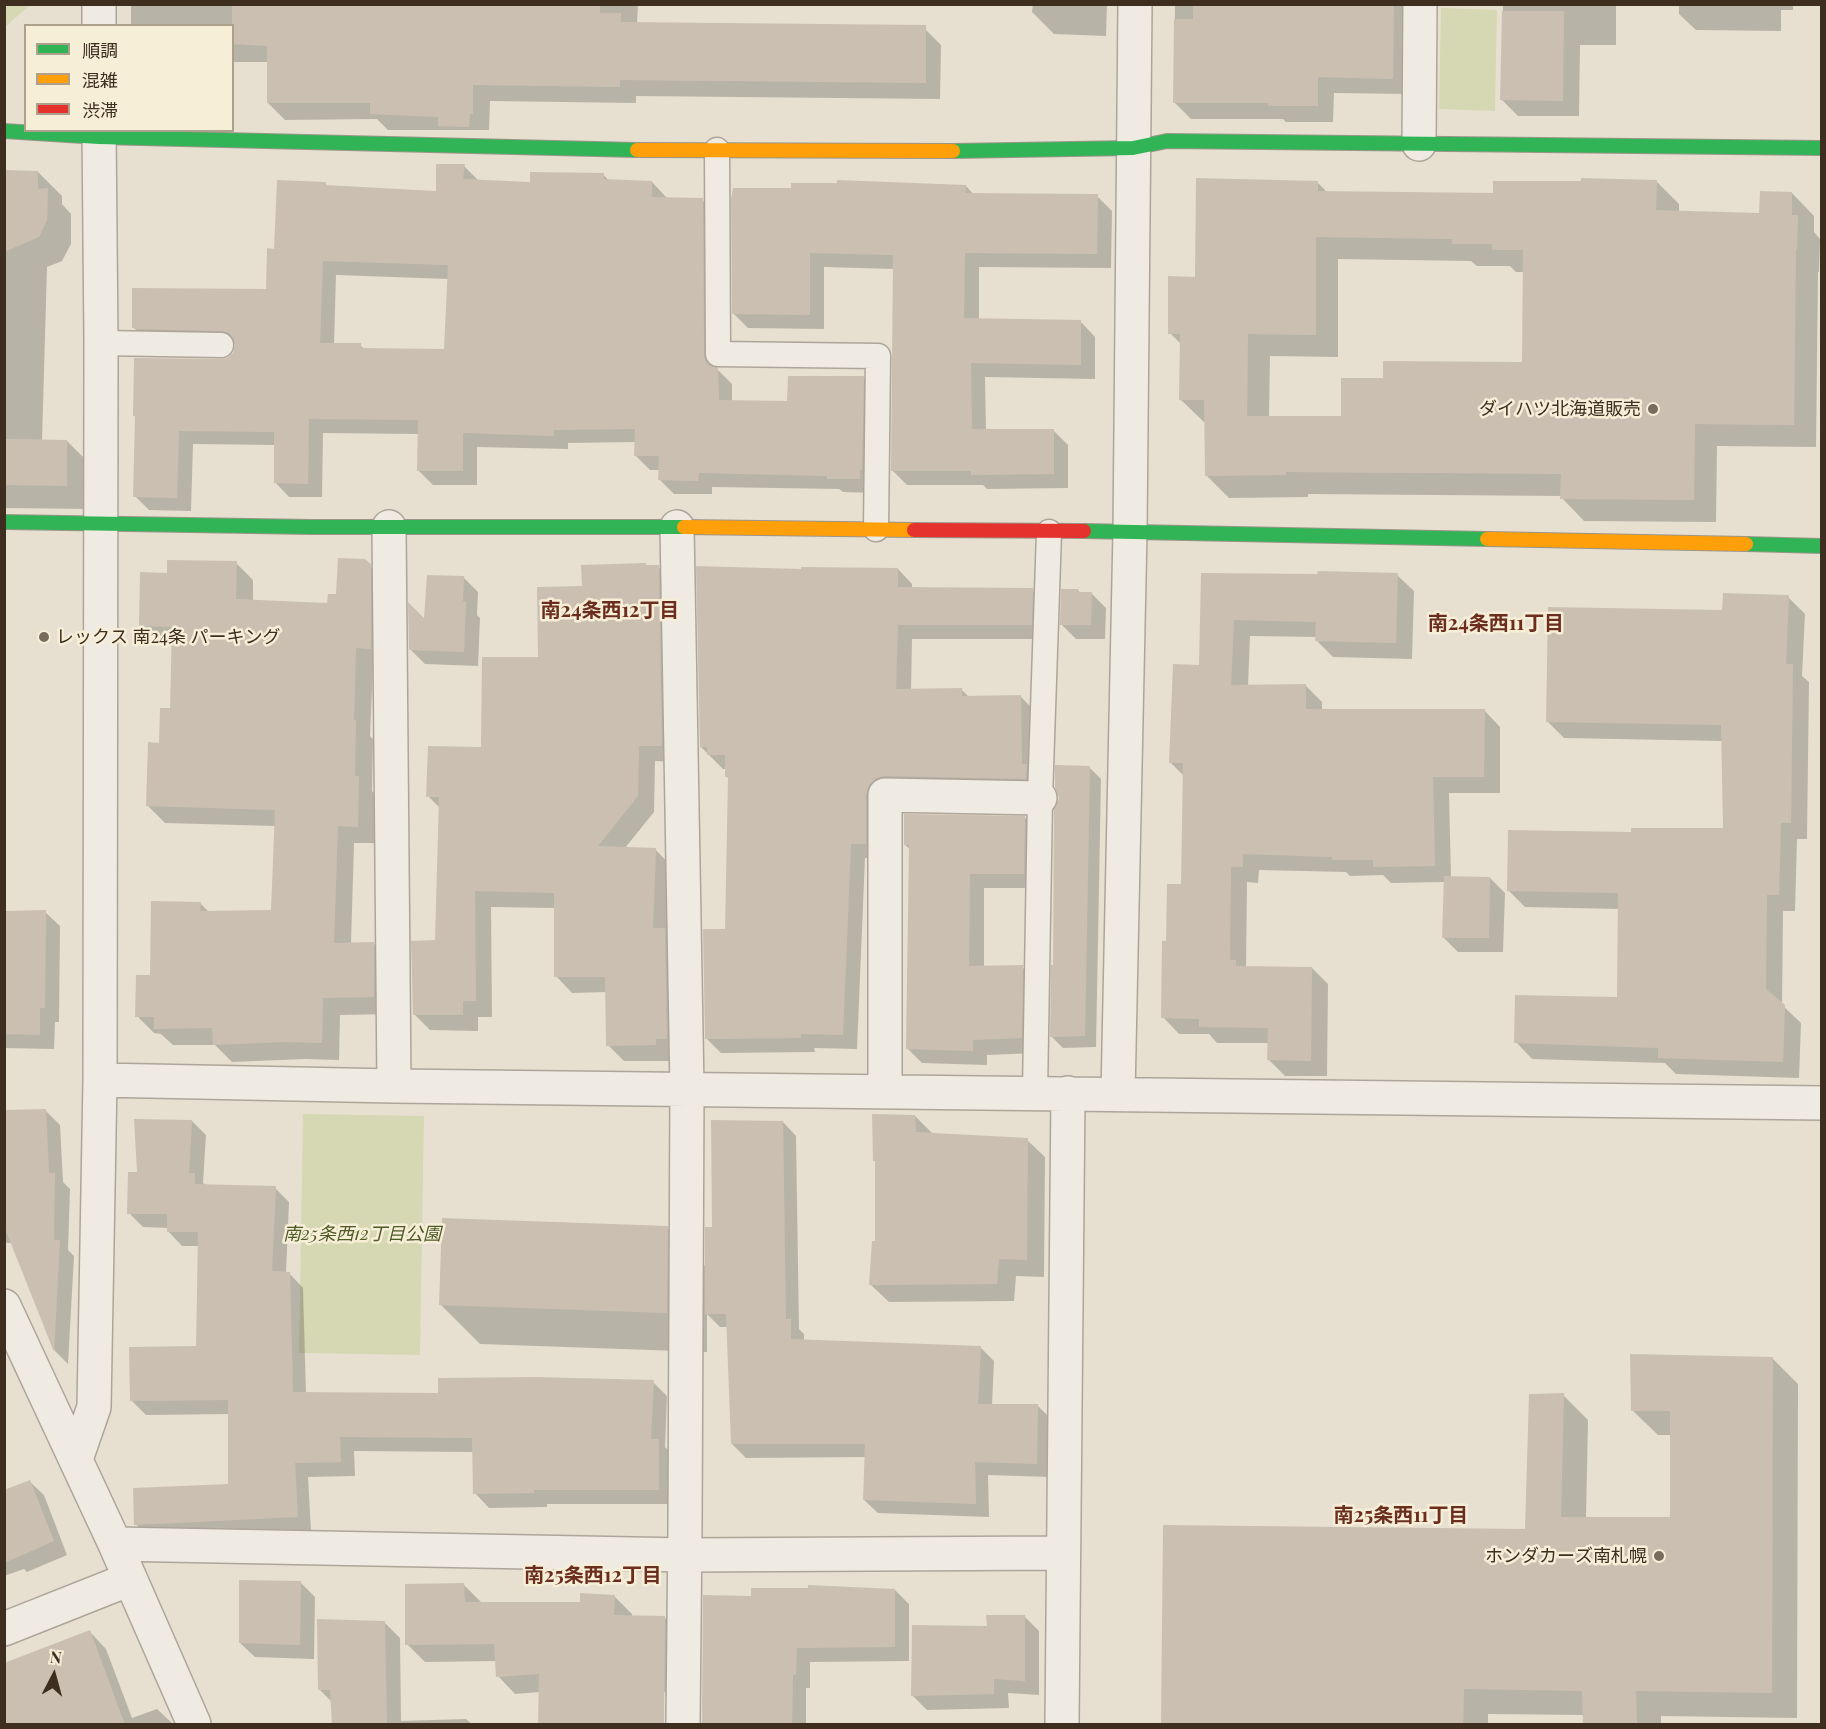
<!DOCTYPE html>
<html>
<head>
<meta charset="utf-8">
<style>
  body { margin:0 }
  #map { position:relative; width:1826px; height:1729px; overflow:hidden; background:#e7e0d1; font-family:"Playfair Display","Noto Sans JP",serif }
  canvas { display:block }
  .frame { position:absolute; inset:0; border:6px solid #3d2e20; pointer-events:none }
  .legend { position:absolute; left:24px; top:24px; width:210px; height:108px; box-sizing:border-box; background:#f7eed8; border:2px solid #ada18e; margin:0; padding:8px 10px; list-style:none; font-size:18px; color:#3d2e20 }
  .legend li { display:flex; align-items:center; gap:12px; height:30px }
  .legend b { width:30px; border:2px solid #ada18e }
  .north { position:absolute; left:24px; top:1645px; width:60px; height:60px; -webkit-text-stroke:4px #f7eed8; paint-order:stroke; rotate:6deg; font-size:16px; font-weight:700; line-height:24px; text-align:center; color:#3d2e20 }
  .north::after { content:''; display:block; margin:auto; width:21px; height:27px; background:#3d2e20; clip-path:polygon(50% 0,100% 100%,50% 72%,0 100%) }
</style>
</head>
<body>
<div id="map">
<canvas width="1826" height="1729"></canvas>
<div class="frame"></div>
<ul class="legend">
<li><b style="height:8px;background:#30b455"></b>順調</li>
<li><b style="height:8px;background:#ff9f0a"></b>混雑</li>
<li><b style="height:8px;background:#e5322d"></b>渋滞</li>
</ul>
<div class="north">N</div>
</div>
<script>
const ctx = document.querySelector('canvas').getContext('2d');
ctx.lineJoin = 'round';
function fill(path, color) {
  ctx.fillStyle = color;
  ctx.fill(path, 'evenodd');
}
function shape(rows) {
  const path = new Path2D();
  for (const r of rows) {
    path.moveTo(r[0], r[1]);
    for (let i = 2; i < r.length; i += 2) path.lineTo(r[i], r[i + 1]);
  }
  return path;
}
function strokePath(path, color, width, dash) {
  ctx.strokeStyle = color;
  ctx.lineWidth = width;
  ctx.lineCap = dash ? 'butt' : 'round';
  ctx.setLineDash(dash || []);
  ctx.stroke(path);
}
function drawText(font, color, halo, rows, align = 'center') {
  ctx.font = font + ' "Playfair Display","Noto Sans JP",serif';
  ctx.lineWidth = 5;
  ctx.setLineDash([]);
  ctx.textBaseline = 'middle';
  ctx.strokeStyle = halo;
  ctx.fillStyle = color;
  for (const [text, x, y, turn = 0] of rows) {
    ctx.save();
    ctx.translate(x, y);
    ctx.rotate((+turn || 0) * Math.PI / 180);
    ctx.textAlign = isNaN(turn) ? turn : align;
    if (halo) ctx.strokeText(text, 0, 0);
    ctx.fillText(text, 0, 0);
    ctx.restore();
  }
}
fill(shape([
  [5,4,30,4,30,5,5,27],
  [1441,8,1497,10,1495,111,1439,109],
  [303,1114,424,1116,420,1355,299,1353]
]), '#d6d7b3');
fill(shape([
  [131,4,638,4,637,24,924,28,941,45,940,99,636,96,636,103,490,101,489,130,388,130,377,119,285,120,268,103,268,62,232,62,232,26,131,26],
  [1033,4,1107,4,1106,36,1054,34,1032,12],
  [1175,4,1412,4,1409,94,1334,93,1333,122,1286,122,1283,119,1191,119,1174,102],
  [1503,4,1616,4,1616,45,1580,45,1579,116,1518,116,1502,100],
  [1679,4,1793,4,1793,10,1781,10,1781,31,1696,30,1679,14],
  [464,166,479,181,531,184,603,174,609,181,652,182,666,197,666,199,702,200,717,214,717,369,732,384,732,402,789,402,863,377,877,392,874,493,843,492,839,489,712,487,712,494,674,494,660,480,660,470,650,470,636,456,636,442,568,443,568,449,477,447,477,485,433,485,418,470,419,434,323,433,322,497,289,497,275,482,276,445,193,444,191,511,149,510,135,496,137,417,228,359,234,354,237,344,150,343,133,327,267,291,276,251,325,183,328,187,437,192],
  [336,275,449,279,445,350,365,350,360,345,334,344],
  [4,172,38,172,62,196,62,204,71,214,71,244,62,261,47,267,42,441,67,441,91,465,90,509,4,508],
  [1317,182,1328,193,1494,195,1657,182,1679,204,1679,212,1760,214,1792,193,1814,216,1814,232,1820,239,1819,272,1818,272,1816,447,1717,446,1716,522,1584,521,1562,498,1562,496,1308,494,1308,497,1229,498,1206,475,1206,422,1204,422,1181,400,1182,345,1170,333,1197,278],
  [1338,259,1471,261,1477,266,1510,266,1516,272,1524,272,1523,363,1385,380,1342,417,1269,417,1270,356,1338,357],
  [966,186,974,195,1097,196,1112,211,1111,268,979,267,979,320,1081,322,1095,337,1095,379,985,377,986,431,1053,430,1068,445,1068,488,987,489,983,485,907,485,892,470,894,269,824,267,824,329,748,328,734,314,733,199],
  [364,560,387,583,388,665,373,665,370,736,373,739,372,791,376,795,375,843,354,843,351,944,373,943,391,961,391,1014,340,1015,339,1060,305,1059,232,1062,215,1045,173,1045,161,1034,154,1033,137,1016,152,977,200,903,209,912,272,911,275,826,165,823,148,806,161,744,172,710,173,643,158,643,140,626,168,575,236,563,253,580,253,601,329,604,337,596],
  [647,566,658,567,675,583,678,762,655,761,654,812,625,848,655,849,671,866,671,1061,624,1061,608,1045,607,992,572,993,556,976,556,908,491,907,492,1017,478,1017,478,1031,430,1030,414,1014,437,942,440,808,428,796,483,749,583,588],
  [898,569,912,584,912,588,1032,590,1047,604,1046,639,912,639,911,691,961,689,969,697,1020,696,1035,711,1040,793,901,790,880,858,865,858,857,1049,814,1048,815,1052,721,1053,706,1038,727,930,730,780,727,777,726,769,723,769,701,747,803,570],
  [1202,574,1397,575,1414,591,1412,659,1333,657,1317,641,1317,637,1250,636,1248,686,1306,686,1322,702,1322,711,1484,710,1500,727,1500,793,1449,793,1451,878,1490,878,1505,893,1503,952,1458,952,1443,937,1445,882,1391,883,1383,875,1350,876,1346,872,1259,870,1258,883,1247,882,1246,968,1312,968,1328,984,1327,1076,1285,1076,1269,1060,1269,1043,1217,1043,1209,1034,1179,1034,1163,1017,1167,942,1182,886,1184,776,1170,762,1201,666],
  [463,577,478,592,477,615,480,618,478,666,425,664,410,649,426,622],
  [1078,590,1080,593,1091,593,1106,608,1105,639,1076,639,1062,625],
  [1788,597,1805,614,1802,676,1809,682,1807,839,1797,839,1795,911,1783,911,1782,1005,1801,1023,1799,1078,1676,1074,1665,1063,1532,1059,1516,1042,1618,999,1619,909,1525,907,1508,890,1632,834,1724,830,1723,741,1564,738,1548,722,1724,611],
  [1089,767,1101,779,1096,1047,1063,1048,1052,1037,1055,966],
  [1025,818,1040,833,1039,888,984,888,984,968,1022,967,1037,982,1036,1053,987,1055,987,1065,922,1063,907,1048,911,850,905,845],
  [4,912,45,912,60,926,59,1022,55,1022,54,1049,4,1048],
  [45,1110,60,1125,63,1182,70,1189,68,1250,74,1256,68,1364,55,1351,13,1243,7,1243,4,1240,4,1112],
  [915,1116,933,1134,1027,1140,1045,1157,1044,1277,1016,1276,1014,1301,889,1302,871,1285,877,1243,876,1163,874,1160],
  [192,1121,206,1135,203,1183,206,1185,275,1188,289,1202,286,1273,289,1273,303,1288,306,1394,439,1395,653,1382,667,1396,665,1447,673,1455,672,1504,547,1504,547,1507,489,1508,475,1493,474,1452,354,1451,355,1476,308,1477,311,1531,150,1539,136,1524,230,1485,230,1414,146,1415,132,1401,197,1348,199,1246,182,1246,168,1231,168,1228,143,1227,129,1213,138,1174],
  [783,1122,796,1136,799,1329,804,1334,804,1341,980,1347,994,1361,992,1405,1038,1406,1052,1420,1050,1477,988,1475,989,1517,878,1513,864,1500,866,1457,746,1458,732,1444,728,1327,720,1327,707,1314,707,1352,480,1344,440,1304,667,1227,706,1267,714,1229],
  [1772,1358,1798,1384,1797,1718,1661,1716,1661,1724,1584,1724,1584,1715,1488,1714,1488,1724,1162,1724,1526,1530,1563,1395,1588,1420,1586,1518,1671,1518,1671,1435,1658,1435,1632,1410],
  [30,1482,44,1495,67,1555,27,1572,24,1569,4,1576,4,1492],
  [300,1582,315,1597,314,1659,255,1657,240,1643],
  [464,1585,482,1603,581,1604,614,1596,632,1614,632,1617,665,1618,683,1636,682,1692,540,1692,515,1694,498,1676,497,1661,425,1662,407,1644],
  [895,1590,909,1604,909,1661,810,1662,810,1688,806,1688,806,1724,726,1724,752,1598],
  [1025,1617,1039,1631,1039,1695,1008,1693,1009,1708,927,1710,912,1695,989,1628],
  [385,1623,400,1638,401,1721,466,1719,472,1724,333,1724,332,1702,319,1689],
  [90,1632,106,1649,132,1718,157,1709,173,1724,4,1724]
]), '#0003');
fill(shape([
  [232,4,600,6,600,13,621,13,621,22,926,25,926,83,620,80,620,87,473,85,473,114,470,114,469,127,438,126,438,117,370,114,370,103,267,103,267,46,232,44],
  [1193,4,1394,4,1393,79,1318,77,1318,106,1268,106,1268,103,1173,103,1174,19,1193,19],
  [1502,11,1564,11,1563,101,1500,100],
  [436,164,465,164,463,179,530,182,530,172,604,173,604,179,652,181,652,197,703,198,704,354,705,361,710,366,718,368,719,400,787,401,788,376,864,376,862,470,860,470,860,479,827,479,827,476,699,473,698,481,658,480,659,456,634,456,635,429,554,430,554,436,463,433,463,471,417,471,418,420,309,419,308,484,274,483,274,432,179,431,177,498,133,497,135,416,133,416,134,358,221,359,227,358,233,353,235,345,233,338,229,333,221,331,134,329,134,328,132,328,132,288,266,289,267,248,274,249,277,180,326,182,325,185,436,191],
  [323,261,448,265,444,349,361,348,361,343,320,343],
  [4,170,38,171,38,189,48,188,47,220,39,237,4,252],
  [1196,178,1318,181,1318,191,1493,193,1493,181,1581,181,1581,178,1657,180,1656,210,1759,213,1760,191,1792,192,1792,215,1798,215,1797,250,1796,250,1794,425,1695,424,1694,500,1560,499,1561,474,1286,472,1286,475,1205,476,1204,400,1179,400,1180,334,1168,334,1168,276,1195,277],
  [1316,237,1452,239,1452,244,1492,244,1492,250,1523,250,1522,362,1383,361,1383,378,1341,378,1341,416,1247,416,1248,334,1316,335],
  [837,180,966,185,966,193,1098,194,1097,254,965,253,964,318,1081,320,1081,365,971,363,972,429,1054,429,1054,474,971,475,971,471,891,471,893,255,810,253,810,315,732,314,731,199,733,188,791,188,791,183,837,183],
  [4,439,67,440,67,486,4,485],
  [338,558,365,559,371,564,371,649,356,648,354,720,356,720,355,776,359,776,358,827,338,826,334,943,374,942,374,997,323,998,322,1043,286,1042,213,1045,212,1028,154,1029,154,1017,135,1017,136,975,150,975,151,901,201,902,200,911,271,910,275,810,146,806,148,742,159,743,160,708,170,708,172,627,139,626,140,572,167,573,167,560,237,561,236,599,327,603,328,594,336,594],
  [646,563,646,565,659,565,662,746,639,746,638,796,598,846,656,848,653,928,665,928,667,1039,656,1039,656,1045,606,1046,605,977,554,977,554,893,475,891,476,1001,463,1001,463,1015,413,1015,411,941,435,940,439,797,426,797,428,746,481,747,482,657,538,657,537,587,582,586,581,565],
  [696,566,801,569,801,567,898,568,898,587,1033,588,1032,625,898,625,896,689,962,688,962,696,1021,695,1022,764,1027,764,1026,779,885,776,876,778,869,785,866,795,866,844,851,844,843,1035,801,1034,801,1038,705,1039,703,929,725,929,728,777,725,777,725,755,707,755,707,747,700,747],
  [1318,571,1398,573,1396,643,1315,641,1316,622,1234,620,1231,685,1306,684,1306,709,1485,709,1484,777,1433,777,1435,866,1373,867,1373,860,1332,860,1332,857,1243,854,1243,867,1231,867,1230,960,1236,960,1236,966,1312,967,1311,1061,1267,1060,1268,1028,1199,1027,1199,1019,1161,1018,1162,941,1166,941,1167,884,1181,884,1183,763,1169,763,1173,664,1199,665,1201,573,1317,574],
  [427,575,464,576,463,601,466,602,464,652,409,650,408,602,424,618],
  [1061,589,1078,589,1078,592,1092,592,1091,625,1060,625],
  [1723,593,1789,595,1786,664,1793,664,1791,823,1781,823,1779,895,1767,895,1766,989,1785,1005,1783,1062,1658,1058,1658,1048,1514,1043,1515,995,1617,997,1618,893,1507,891,1508,830,1631,832,1631,828,1723,828,1721,725,1546,722,1548,607,1722,610],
  [1055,765,1090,766,1085,1036,1050,1037,1051,965,1053,965,1054,810,1059,798,1055,787],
  [904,814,1025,816,1024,874,970,874,969,966,1023,965,1022,1038,973,1040,973,1051,906,1049,909,845,904,845],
  [1444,876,1490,877,1489,938,1442,938],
  [46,910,45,1008,40,1008,40,1035,4,1034,4,911],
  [46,1109,49,1173,55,1173,54,1240,60,1240,54,1352,4,1226,4,1110],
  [872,1114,915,1115,916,1132,1028,1138,1027,1260,999,1259,997,1284,869,1285,872,1241,875,1241,875,1161,873,1161],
  [134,1119,192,1120,189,1173,195,1173,195,1184,276,1186,272,1271,290,1272,293,1392,438,1393,438,1378,536,1377,654,1380,651,1439,659,1439,659,1490,534,1490,534,1493,473,1494,472,1438,340,1437,341,1462,295,1463,298,1517,134,1525,133,1488,228,1484,228,1400,130,1401,129,1347,196,1346,198,1232,167,1232,167,1214,127,1214,128,1172,137,1172],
  [711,1120,783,1121,786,1319,791,1319,791,1339,981,1346,978,1404,1038,1404,1037,1464,975,1462,976,1504,863,1500,865,1444,731,1444,726,1314,705,1314,705,1227,712,1227],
  [442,1218,668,1226,667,1313,439,1305],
  [1630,1354,1773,1357,1772,1693,1636,1691,1637,1725,1583,1725,1582,1691,1464,1689,1463,1725,1161,1725,1163,1525,1525,1529,1529,1394,1564,1393,1561,1517,1670,1517,1670,1411,1631,1411],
  [30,1480,54,1541,4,1563,4,1490],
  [239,1580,301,1581,300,1645,239,1643],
  [464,1583,465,1602,580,1602,580,1593,615,1595,614,1615,665,1616,664,1725,538,1725,539,1674,496,1677,494,1644,405,1645,405,1584],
  [808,1585,895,1589,895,1647,797,1648,796,1675,793,1675,792,1725,702,1725,703,1595,751,1596,751,1588,808,1588],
  [986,1615,1025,1615,1025,1681,994,1679,994,1694,911,1696,912,1625,987,1626],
  [317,1619,385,1621,387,1725,332,1725,330,1690,318,1690],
  [90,1630,125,1725,4,1725,4,1663]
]), '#cbbfb2');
const lane = shape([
  [717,150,718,354,878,356,876,529],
  [101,343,221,345],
  [1035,1092,1040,798,1049,532]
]);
const street = shape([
  [99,26,99,4],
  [1419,144,1420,4],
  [389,527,394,1086],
  [677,527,687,1089,685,1526,683,1724],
  [100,1080,394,1086,1822,1103],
  [885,1090,885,795,1040,798],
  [1118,1094,1130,532,1135,4],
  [4,1306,115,1544,194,1724],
  [76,1459,94,1407,100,1080,101,343,99,130],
  [115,1544,685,1555,1063,1553],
  [4,1629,130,1579],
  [1062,1724,1068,1093]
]);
const fast = shape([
  [4,131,99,137,637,150],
  [953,151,1133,148,1167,141,1822,148],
  [4,522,311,527,684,527],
  [1084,531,1487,539],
  [1746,544,1822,546]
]);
const slow = shape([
  [637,150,953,151],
  [684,527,914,530],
  [1487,539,1746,544]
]);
const jam = shape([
  [914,530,1084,531]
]);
strokePath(lane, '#ada599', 27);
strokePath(street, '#ada599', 36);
strokePath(fast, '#9c958a', 16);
strokePath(slow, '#9c958a', 16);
strokePath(jam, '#9c958a', 16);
strokePath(lane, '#efebe3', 24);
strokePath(street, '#efebe3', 33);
strokePath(fast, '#30b455', 14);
strokePath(slow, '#ff9f0a', 14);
strokePath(jam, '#e5322d', 14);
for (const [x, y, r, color] of [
  [1653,409,6,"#786c5e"],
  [44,637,6,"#786c5e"],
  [1659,1556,6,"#786c5e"]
]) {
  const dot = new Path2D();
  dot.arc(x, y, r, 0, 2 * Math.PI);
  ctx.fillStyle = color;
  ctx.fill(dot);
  strokePath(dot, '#f7eed8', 2);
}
drawText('18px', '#3d2e20', '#f7eed8', [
  ["ダイハツ北海道販売",1641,409],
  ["レックス 南24条 パーキング",56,637,"left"],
  ["ホンダカーズ南札幌",1647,1556]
], 'right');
drawText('italic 18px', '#4d5a26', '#f7eed8', [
  ["南25条西12丁目公園",362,1234]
]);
drawText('bold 20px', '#6b2e1e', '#f7eed8', [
  ["南24条西12丁目",610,611],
  ["南24条西11丁目",1496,624],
  ["南25条西11丁目",1401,1516],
  ["南25条西12丁目",593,1576]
]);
</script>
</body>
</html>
